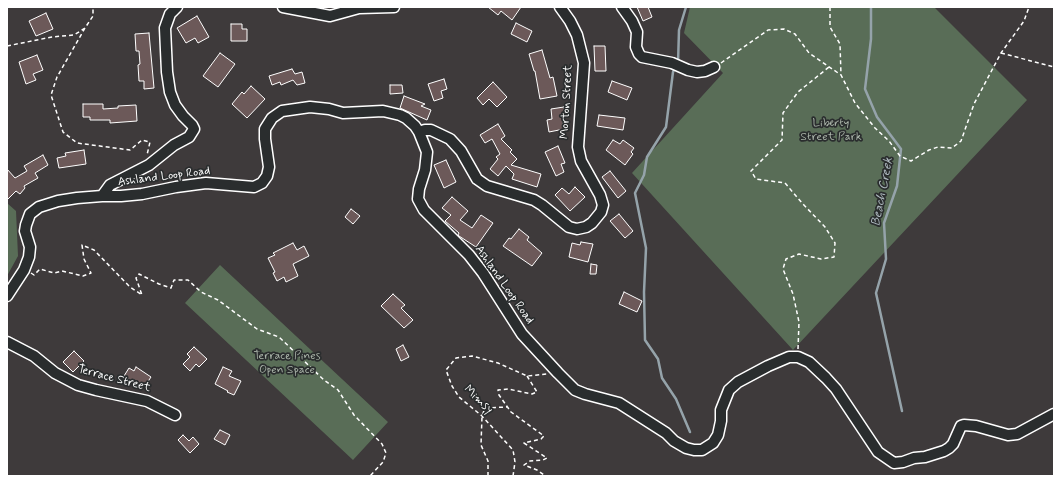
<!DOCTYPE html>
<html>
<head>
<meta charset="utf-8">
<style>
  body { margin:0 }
  #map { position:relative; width:1061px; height:483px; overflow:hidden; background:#3e3a3b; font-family:Mynerve,sans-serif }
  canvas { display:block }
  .frame { position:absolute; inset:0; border:8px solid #fff; pointer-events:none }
</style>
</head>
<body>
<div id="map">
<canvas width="1061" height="483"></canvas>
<div class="frame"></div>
</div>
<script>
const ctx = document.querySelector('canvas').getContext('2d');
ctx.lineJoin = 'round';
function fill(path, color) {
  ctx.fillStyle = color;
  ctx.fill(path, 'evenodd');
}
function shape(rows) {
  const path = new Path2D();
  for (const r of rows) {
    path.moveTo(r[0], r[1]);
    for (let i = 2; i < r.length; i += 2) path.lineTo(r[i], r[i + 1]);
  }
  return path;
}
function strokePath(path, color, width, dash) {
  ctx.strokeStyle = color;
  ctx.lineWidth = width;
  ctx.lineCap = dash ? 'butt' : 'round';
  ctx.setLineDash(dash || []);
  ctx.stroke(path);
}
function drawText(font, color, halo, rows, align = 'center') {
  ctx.font = font + ' Mynerve,sans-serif';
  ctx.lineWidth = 3.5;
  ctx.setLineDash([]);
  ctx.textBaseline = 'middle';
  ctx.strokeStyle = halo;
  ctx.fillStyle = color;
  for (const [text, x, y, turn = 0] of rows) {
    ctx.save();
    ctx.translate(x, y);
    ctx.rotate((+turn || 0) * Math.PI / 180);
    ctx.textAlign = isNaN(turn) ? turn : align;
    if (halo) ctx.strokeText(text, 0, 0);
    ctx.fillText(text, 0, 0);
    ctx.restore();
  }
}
fill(shape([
  [690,7,934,7,1027,100,793,350,632,173,723,73,684,33],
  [7,203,16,211,18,256,7,276],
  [220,265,388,422,353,460,185,303]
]), '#596d57');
strokePath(shape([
  [871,7,871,39,865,89,877,117,901,149,897,186,884,223,886,259,876,293,902,411],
  [678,64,679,30,686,7],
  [675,68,673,72,666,127,647,157,644,175,635,193,646,248,644,292,645,340,658,359,662,378,676,399,690,432]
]), '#95a3aa', 2.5);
const building = shape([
  [488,7,521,7,512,20,501,11,498,15,488,7],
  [637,7,648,7,652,17,643,21,637,7],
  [46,13,53,29,36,36,29,21,46,13],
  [197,16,209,37,198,43,195,38,186,43,177,28,197,16],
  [516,23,532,31,527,42,511,34,516,23],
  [231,24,242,24,242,29,247,29,247,41,231,41,231,24],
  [149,33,154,88,144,89,144,81,139,81,138,65,140,64,139,51,136,51,135,34,149,33],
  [594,46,605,46,606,71,595,71,594,46],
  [542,50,550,78,553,77,557,96,540,99,535,71,534,71,529,54,542,50],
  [220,53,235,64,218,87,203,76,220,53],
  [37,55,43,70,33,74,36,80,26,84,19,62,37,55],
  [292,69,295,74,302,72,305,83,297,85,293,80,281,85,280,82,272,85,269,76,292,69],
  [444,79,447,89,441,91,443,98,434,101,428,84,444,79],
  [612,81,632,88,627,100,608,92,612,81],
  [493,82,507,97,497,107,489,99,483,105,477,98,493,82],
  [390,85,402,85,403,93,390,94,390,85],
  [251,86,265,99,247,118,232,104,242,92,244,94,251,86],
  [404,96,425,104,421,106,431,110,427,120,400,108,404,96],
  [83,104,103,104,103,109,118,108,118,106,136,105,137,121,110,123,110,120,90,120,90,117,83,117,83,104],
  [564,107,565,115,562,116,564,129,549,132,547,120,552,119,551,109,564,107],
  [599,115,625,118,623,130,597,126,599,115],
  [498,124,505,136,501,139,512,150,510,152,517,159,511,165,541,174,537,187,512,179,514,174,506,166,498,176,490,169,498,159,496,157,500,154,492,139,485,143,480,135,498,124],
  [613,140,620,144,623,140,634,148,631,152,633,154,625,165,606,150,613,140],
  [558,146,565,163,561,164,564,172,556,176,545,152,558,146],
  [84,150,86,164,59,168,57,158,66,156,65,153,84,150],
  [43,155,48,165,35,173,38,178,24,186,25,188,20,194,16,191,7,200,7,169,15,178,27,171,24,166,43,155],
  [446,160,456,182,444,188,434,165,446,160],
  [610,171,626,191,618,198,602,177,610,171],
  [575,187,585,197,570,211,555,195,562,188,569,194,575,187],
  [452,197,468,211,460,220,472,228,481,215,493,223,476,247,459,236,458,235,459,233,445,221,451,215,442,208,452,197],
  [351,209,360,216,353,224,345,217,351,209],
  [619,214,633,231,625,238,610,221,619,214],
  [519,229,529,237,527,240,542,253,532,266,503,246,509,238,511,239,519,229],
  [581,242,593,244,588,262,569,257,572,243,580,245,581,242],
  [293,243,297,250,304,246,309,256,293,264,298,276,286,282,284,277,277,281,273,273,275,272,268,258,275,255,273,253,293,243],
  [591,264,597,265,596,274,590,274,591,264],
  [624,292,642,301,637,312,619,304,624,292],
  [393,294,405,305,401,308,413,320,404,328,381,306,393,294],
  [403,345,409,357,401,361,396,349,403,345],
  [194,347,207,359,199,367,196,364,190,371,183,364,190,357,187,354,194,347],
  [74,351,84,361,73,372,63,362,74,351],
  [136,367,151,377,145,386,141,383,139,386,124,376,129,368,134,371,136,367],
  [223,367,232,371,229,376,241,381,234,395,227,392,228,391,215,384,223,367],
  [220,430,230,435,225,445,214,439,220,430],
  [183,435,189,441,193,437,199,444,190,453,178,440,183,435]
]);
fill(building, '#6c5959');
strokePath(building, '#fff', 1);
const minor = shape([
  [283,7,330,16,359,8,394,7],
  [622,7,632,21,637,32,636,47,639,54,642,57,672,63,688,70,697,72,705,71,714,67],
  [419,132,425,130,431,130,450,139,461,151,477,179,487,186,534,200,542,205,569,227,577,229,586,227,592,223,601,212,603,205,600,195,581,161,578,147,584,63,577,35,570,21,560,7],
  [102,196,110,185,149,165,174,145,189,137,194,129,192,125,183,116,175,105,170,92,167,72,165,28,170,14,177,7],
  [7,296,24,270,29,257,30,247,25,231,26,225,30,214,39,207,58,201,77,198,102,196,121,196,142,194,176,187,206,183,254,187,262,183,267,176,269,167,265,139,265,129,272,118,282,111,310,107,329,109,343,113,383,111,400,115,406,118,415,126,419,132,427,152,425,170,419,189,418,199,424,210,469,255,483,273,522,334,558,373,575,390,585,394,619,403,666,433,674,441,686,448,694,450,702,450,713,443,718,435,721,421,721,410,729,390,738,382,768,366,789,357,798,357,809,362,826,378,836,389,878,452,894,463,903,462,914,458,925,457,944,451,949,448,953,444,961,426,964,425,976,426,1008,435,1017,434,1054,414],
  [7,342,34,356,55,373,78,385,96,390,147,401,175,415]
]);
strokePath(minor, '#fff', 13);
strokePath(shape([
  [830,7,830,27,840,44,841,75,855,103,875,128,889,141,900,156,911,161,929,150,938,147,952,148,961,141,974,104,1001,53,1024,21,1029,7],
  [85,28,57,77,51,95,63,132,77,143,130,150,142,140,150,142,147,155],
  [7,46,52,37,74,35,85,28,93,16,93,7],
  [1001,53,1054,67],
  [721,63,768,30,784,29,795,34,809,53,841,75],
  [31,273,34,275,40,269,54,273,62,271,83,276,91,273,84,259,82,245,94,250,130,287,142,295,136,278,139,274,159,284,171,288,174,280,188,280,201,292,218,300,257,329,279,337,324,380,338,390,354,415,382,444,386,453,383,462,370,476],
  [798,349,799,322,793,294,783,269,786,259,799,254,821,259,834,257,835,243,825,227,802,203,785,183,756,179,751,171,782,140,783,113,798,92,829,67],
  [527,376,537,392,532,394,508,389,498,390,499,395,511,412,544,436,541,439,524,443,547,458,543,460,530,461,524,465,537,470,544,475,542,476],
  [488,476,488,461,481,445,482,416,485,408,507,407],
  [513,476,515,462,513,450,482,416,459,397,452,386,446,370,456,358,472,356,498,363,527,376,547,374]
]), '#fff', 1.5, [4, 3]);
strokePath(minor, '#2a2d2e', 10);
drawText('12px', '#fff', '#2a2d2e', [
  ["Morton Street",567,102,-87],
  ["Ashland Loop Road",164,177,-7],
  ["Ashland Loop Road",504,285,55],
  ["Terrace Street",114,379,15],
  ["Mimsy",478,400,44]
]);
drawText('12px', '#acb6ab', '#2a2d2e', [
  ["Liberty",831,123],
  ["Street Park",831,137],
  ["Terrace Pines",287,356],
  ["Open Space",287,370]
]);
drawText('italic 13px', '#afbac0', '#2a2d2e', [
  ["Beach Creek",883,192,-79]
]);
</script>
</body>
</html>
